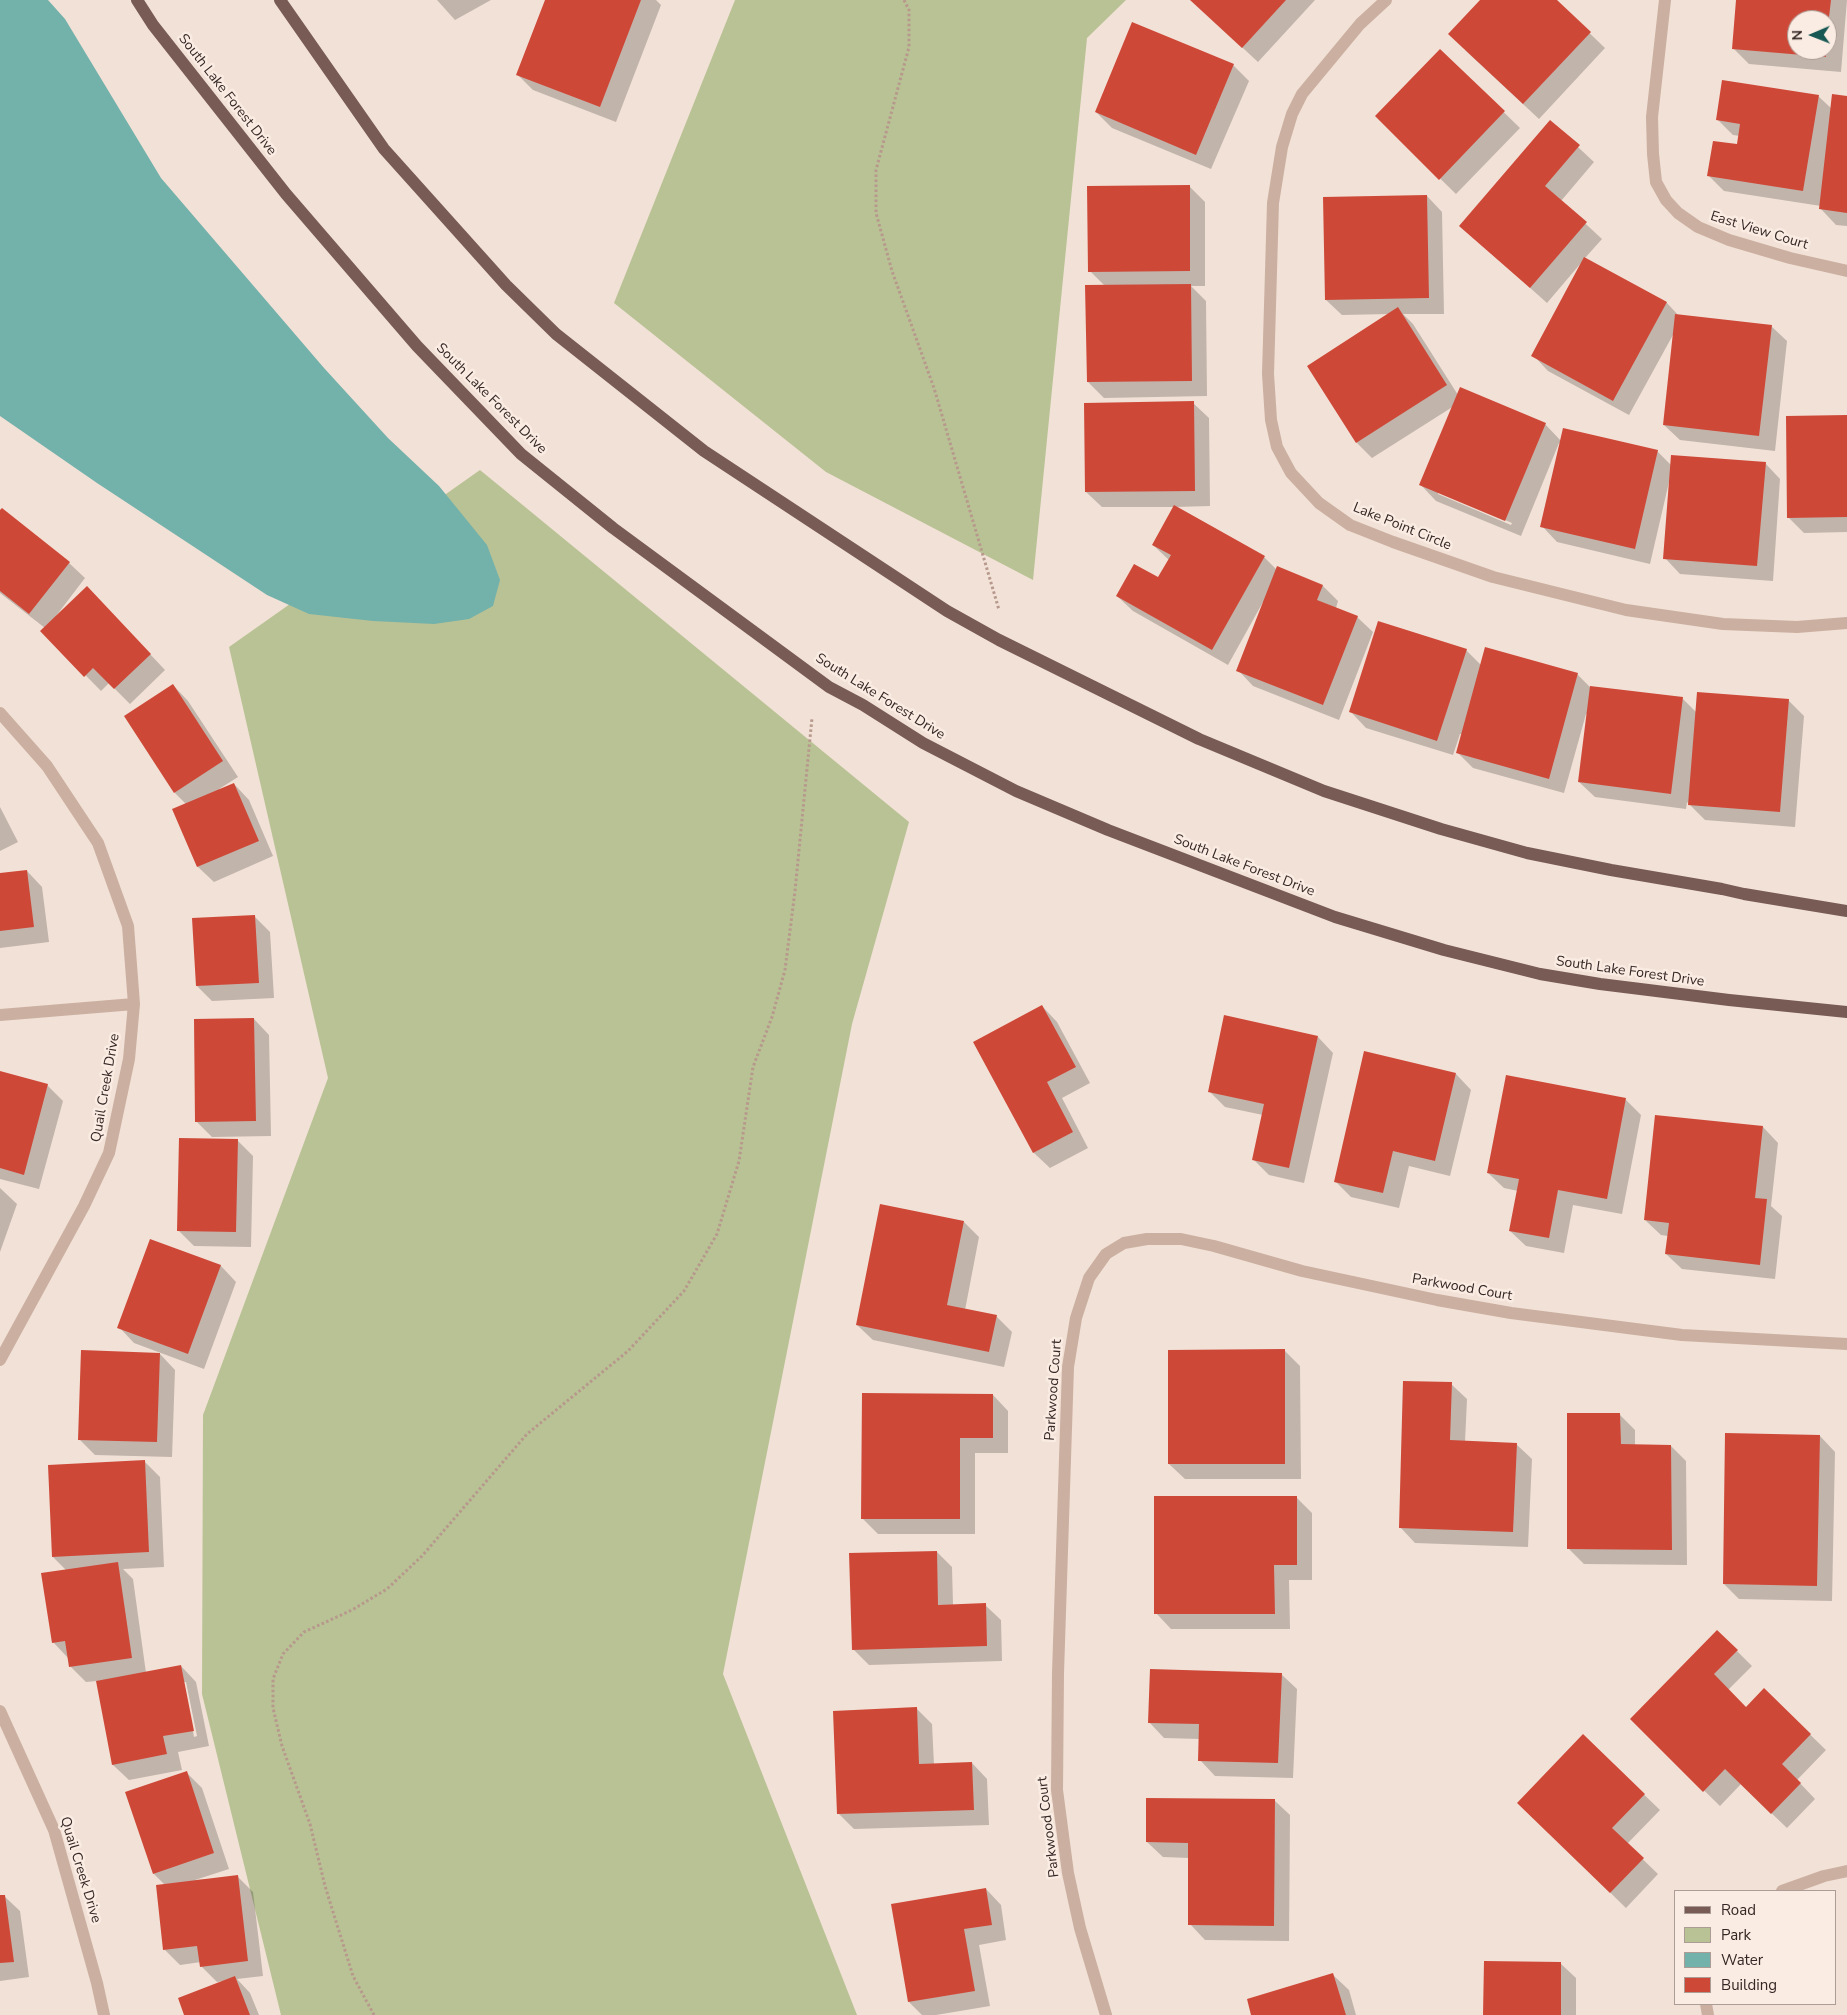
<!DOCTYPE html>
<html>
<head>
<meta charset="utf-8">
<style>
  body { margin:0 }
  #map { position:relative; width:1847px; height:2015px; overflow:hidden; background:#f2e1d6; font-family:"Nunito Sans",sans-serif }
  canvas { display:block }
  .legend { position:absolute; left:1674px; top:1890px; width:162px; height:115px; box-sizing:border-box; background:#faece2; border:1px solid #ab9d96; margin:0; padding:6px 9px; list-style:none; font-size:15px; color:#342725 }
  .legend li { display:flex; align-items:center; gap:10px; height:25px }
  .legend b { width:25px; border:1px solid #ab9d96 }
  .north { position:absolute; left:1787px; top:10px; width:50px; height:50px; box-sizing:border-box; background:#faece2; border:1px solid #ab9d96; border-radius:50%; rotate:269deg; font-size:14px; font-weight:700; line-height:20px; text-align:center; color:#342725 }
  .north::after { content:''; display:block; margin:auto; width:18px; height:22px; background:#185854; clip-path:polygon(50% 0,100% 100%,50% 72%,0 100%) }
</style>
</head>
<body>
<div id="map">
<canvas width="1847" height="2015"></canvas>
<ul class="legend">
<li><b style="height:6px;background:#785b54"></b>Road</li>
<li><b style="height:14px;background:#b9c295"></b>Park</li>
<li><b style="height:14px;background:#73b1ab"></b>Water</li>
<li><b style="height:14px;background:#ce4838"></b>Building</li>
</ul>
<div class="north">N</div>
</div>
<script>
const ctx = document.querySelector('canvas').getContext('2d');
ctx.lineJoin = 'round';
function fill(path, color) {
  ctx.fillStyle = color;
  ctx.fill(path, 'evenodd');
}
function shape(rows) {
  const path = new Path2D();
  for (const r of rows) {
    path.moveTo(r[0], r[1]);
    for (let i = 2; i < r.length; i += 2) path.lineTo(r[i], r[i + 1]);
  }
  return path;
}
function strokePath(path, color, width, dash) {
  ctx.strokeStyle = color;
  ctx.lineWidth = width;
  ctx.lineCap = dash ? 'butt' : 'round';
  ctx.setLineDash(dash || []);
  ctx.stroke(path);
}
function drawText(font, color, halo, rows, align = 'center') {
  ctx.font = font + ' "Nunito Sans",sans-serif';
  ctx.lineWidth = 5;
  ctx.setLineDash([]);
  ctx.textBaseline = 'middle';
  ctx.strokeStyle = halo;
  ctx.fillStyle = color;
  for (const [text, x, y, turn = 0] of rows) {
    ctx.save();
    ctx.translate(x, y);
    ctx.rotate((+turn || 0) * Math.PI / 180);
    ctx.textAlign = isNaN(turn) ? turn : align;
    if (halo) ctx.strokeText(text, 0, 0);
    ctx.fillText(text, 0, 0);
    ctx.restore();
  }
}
fill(shape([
  [735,0,1126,0,1087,38,1033,580,826,472,614,303],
  [480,470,909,822,852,1024,723,1674,857,2015,281,2015,202,1694,203,1415,328,1078,229,647]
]), '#b9c295');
fill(shape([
  [0,0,48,0,65,19,161,178,324,368,388,438,439,486,487,545,500,580,493,606,469,619,434,624,373,621,309,614,267,595,97,483,0,416]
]), '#73b1ab');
fill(shape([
  [437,0,491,0,455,20],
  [546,0,656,0,661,5,616,122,533,90,518,75],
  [1191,0,1315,0,1258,62],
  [1481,0,1555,0,1605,48,1539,119,1465,50],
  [1738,0,1847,0,1841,72,1749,64,1734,49],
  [1797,20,1827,20,1827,50,1797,50],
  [1440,50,1520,128,1456,194,1376,116],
  [1233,65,1249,81,1211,169,1112,128,1096,112],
  [1818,96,1832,109,1847,97,1847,226,1836,225,1821,209,1821,206,1724,191,1709,176,1738,146,1740,136,1733,135,1718,120],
  [1551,122,1594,162,1561,201,1602,239,1585,258,1667,303,1679,316,1771,326,1787,341,1775,451,1680,440,1664,425,1674,333,1629,415,1548,371,1533,355,1581,263,1547,303,1461,226],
  [1189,186,1205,202,1205,286,1191,286,1206,301,1207,396,1104,398,1088,382,1105,286,1090,271],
  [1427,196,1442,212,1444,314,1403,314,1413,324,1458,395,1545,424,1561,441,1657,451,1672,466,1765,463,1780,479,1773,581,1680,574,1665,558,1670,483,1669,482,1650,564,1557,542,1542,526,1561,443,1559,443,1521,536,1436,501,1421,485,1454,406,1372,458,1357,443,1389,314,1342,315,1326,300],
  [1438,492,1512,523,1511,525,1438,494],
  [1193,403,1209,418,1210,506,1175,507,1264,557,1277,570,1278,568,1323,586,1338,601,1336,608,1357,617,1373,632,1339,720,1253,686,1238,670,1264,603,1263,602,1228,665,1133,611,1117,596,1158,579,1169,560,1153,545,1174,507,1102,507,1086,492],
  [1847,416,1847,532,1804,533,1788,517],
  [0,512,69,563,85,578,56,616,102,603,165,670,130,704,109,683,101,691,42,631,45,628,0,593],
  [1466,650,1481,665,1577,674,1590,687,1682,698,1696,712,1788,700,1804,716,1795,827,1705,820,1687,802,1686,809,1595,797,1579,782,1588,714,1586,714,1564,793,1473,768,1457,752,1462,734,1460,734,1453,755,1366,728,1351,712],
  [173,685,188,701,238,777,219,789,220,790,234,784,249,800,273,856,214,882,198,867,174,810,187,805,175,793],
  [0,807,18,842,0,851],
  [27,871,42,887,49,942,0,948,0,874],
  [254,916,270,932,274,998,212,1001,197,986],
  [1042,1006,1057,1022,1090,1083,1062,1098,1088,1148,1050,1168,1034,1153,975,1042],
  [254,1019,269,1035,271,1136,212,1137,197,1122],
  [1318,1037,1333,1053,1304,1183,1269,1175,1254,1160,1263,1115,1225,1107,1209,1091],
  [0,1073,47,1085,63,1101,39,1189,0,1179],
  [1456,1074,1471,1090,1450,1176,1409,1166,1399,1208,1351,1197,1335,1181],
  [1625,1099,1641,1115,1622,1214,1573,1205,1564,1253,1526,1246,1510,1231,1518,1191,1504,1188,1488,1173],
  [1656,1116,1763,1127,1778,1143,1771,1206,1782,1216,1775,1279,1682,1269,1666,1254,1668,1236,1661,1235,1645,1220],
  [237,1140,253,1156,251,1247,194,1246,178,1230],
  [0,1188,17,1204,0,1252],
  [881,1205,964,1222,979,1237,965,1310,996,1316,1012,1332,1004,1367,873,1340,857,1325],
  [151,1240,221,1266,236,1282,204,1369,134,1343,119,1327],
  [1285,1351,1300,1366,1301,1479,1185,1479,1169,1464],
  [160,1354,175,1370,172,1457,95,1455,79,1439],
  [1451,1384,1467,1399,1465,1442,1516,1444,1532,1459,1528,1547,1415,1543,1400,1527],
  [993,1395,1008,1411,1008,1453,975,1453,975,1534,878,1534,862,1518],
  [1619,1414,1635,1430,1635,1446,1671,1446,1686,1461,1687,1565,1584,1564,1569,1549],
  [1820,1436,1835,1452,1832,1601,1739,1599,1724,1584],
  [145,1462,160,1477,164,1567,123,1569,133,1579,146,1673,181,1666,196,1682,209,1746,178,1752,182,1770,129,1780,113,1765,97,1681,86,1682,71,1667,68,1658,53,1642,67,1571,53,1557],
  [184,1682,186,1682,197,1736,194,1737],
  [1297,1498,1312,1513,1312,1580,1289,1580,1290,1629,1171,1629,1156,1613],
  [937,1552,952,1567,953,1605,985,1605,1001,1620,1002,1661,869,1665,853,1649],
  [1737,1651,1752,1666,1728,1690,1746,1708,1764,1690,1826,1750,1797,1780,1815,1799,1787,1828,1741,1784,1720,1806,1631,1719],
  [1281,1674,1297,1689,1293,1778,1215,1776,1200,1760,1200,1739,1164,1738,1149,1722],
  [917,1709,932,1724,934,1765,972,1763,987,1779,989,1825,854,1829,838,1813],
  [1583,1736,1660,1810,1627,1844,1658,1874,1626,1908,1534,1818],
  [187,1773,202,1788,229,1869,195,1880,238,1877,253,1892,263,1976,237,1979,250,1993,259,2015,186,2015,223,1981,217,1982,201,1966,201,1962,180,1965,164,1949,165,1885,154,1874],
  [1274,1800,1290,1815,1289,1941,1205,1940,1190,1924,1189,1858,1163,1857,1147,1842],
  [986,1889,1001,1905,1006,1940,979,1945,990,2006,936,2015,922,2015,909,2002],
  [0,1896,4,1896,20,1911,29,1977,0,1981],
  [1560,1963,1576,1978,1576,2015,1484,2015],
  [1333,1975,1349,1990,1356,2015,1253,2015]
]), '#0003');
fill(shape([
  [545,0,641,0,600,107,516,75],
  [1190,0,1286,0,1242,48],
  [1480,0,1557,0,1591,32,1523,104,1448,34],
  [1736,0,1831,0,1828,26,1827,20,1797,20,1797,50,1826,50,1826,57,1732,49],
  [1132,22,1234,64,1196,155,1095,112],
  [1440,49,1505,111,1439,180,1375,116],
  [1722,80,1819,95,1803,191,1707,176,1713,141,1737,144,1740,124,1716,120],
  [1832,94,1847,96,1847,213,1819,209],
  [1550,120,1580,145,1545,186,1587,222,1530,288,1459,226],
  [1190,185,1190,271,1088,272,1087,186],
  [1427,195,1429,298,1325,300,1323,197],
  [1584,257,1667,302,1613,401,1531,356],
  [1191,284,1192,381,1087,382,1085,285],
  [1398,307,1447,385,1356,443,1307,366],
  [1675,314,1772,325,1759,436,1663,425],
  [1460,387,1546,423,1505,521,1419,485],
  [1194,401,1195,491,1085,492,1084,403],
  [1847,415,1847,517,1787,518,1786,416],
  [1563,428,1658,450,1635,549,1540,527],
  [1671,455,1766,462,1757,566,1663,559],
  [1174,505,1265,556,1212,650,1116,596,1134,564,1158,577,1171,555,1152,545],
  [2,508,70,562,29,614,0,591,0,510],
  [1277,566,1323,585,1317,600,1358,616,1323,705,1236,671],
  [87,586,151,654,114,689,93,668,84,677,40,631],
  [1378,621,1467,649,1437,741,1349,712],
  [1485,647,1578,673,1549,779,1456,753],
  [173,684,223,761,174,793,124,716],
  [1590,686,1683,697,1671,794,1578,782],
  [1697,692,1789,699,1780,812,1688,805],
  [234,783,259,841,197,867,172,809],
  [27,870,34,927,0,931,0,873],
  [255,915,259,983,196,986,192,918],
  [1042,1005,1076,1067,1047,1082,1073,1132,1033,1153,973,1042],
  [1224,1015,1318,1036,1289,1168,1252,1160,1264,1104,1208,1092],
  [254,1018,256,1121,195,1122,194,1019],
  [1364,1051,1456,1073,1435,1161,1393,1151,1383,1193,1334,1182],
  [0,1071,48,1084,24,1175,0,1168],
  [1506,1075,1626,1098,1607,1199,1558,1190,1549,1238,1509,1231,1519,1179,1487,1173],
  [1655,1115,1763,1126,1755,1198,1767,1199,1760,1265,1665,1254,1669,1223,1644,1220],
  [179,1138,238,1139,236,1232,177,1231],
  [880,1204,964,1221,947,1305,997,1315,989,1352,856,1325],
  [150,1239,221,1265,188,1354,117,1328],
  [1285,1349,1285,1464,1168,1464,1168,1350],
  [81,1350,160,1353,157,1442,78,1440],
  [1403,1381,1452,1382,1450,1440,1517,1443,1513,1532,1399,1528],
  [862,1393,993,1394,993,1438,960,1438,960,1519,861,1519],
  [1567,1413,1620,1413,1621,1444,1671,1445,1672,1550,1567,1549],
  [1725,1433,1820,1435,1817,1586,1723,1584],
  [145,1460,149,1552,52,1557,48,1465],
  [1154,1496,1297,1496,1297,1565,1274,1565,1275,1614,1154,1614],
  [937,1551,938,1605,986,1603,987,1646,852,1650,849,1553],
  [118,1562,132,1658,69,1667,65,1641,52,1643,41,1573],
  [1717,1630,1738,1650,1714,1674,1746,1707,1764,1688,1811,1734,1782,1764,1801,1783,1771,1814,1725,1769,1703,1792,1630,1719],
  [181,1665,194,1731,163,1736,167,1754,112,1765,96,1681],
  [1150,1669,1282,1673,1278,1763,1198,1761,1199,1724,1148,1723],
  [917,1707,919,1764,972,1762,974,1810,837,1814,833,1711],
  [1583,1734,1645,1794,1612,1828,1644,1858,1610,1893,1517,1803],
  [187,1771,214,1853,153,1874,125,1792],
  [1146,1798,1275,1799,1274,1926,1188,1925,1188,1843,1146,1842],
  [238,1875,248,1961,200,1967,197,1946,163,1950,156,1885],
  [986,1888,992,1925,964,1929,975,1991,908,2002,891,1904],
  [0,1895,5,1895,14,1962,0,1963],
  [1484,1961,1561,1962,1561,2015,1483,2015],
  [1333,1973,1346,2015,1251,2015,1247,1999],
  [235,1976,250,2015,184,2015,178,1998]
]), '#ce4838');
strokePath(shape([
  [904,0,909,10,909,47,876,170,876,213,892,271,934,388,999,610],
  [374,2015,353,1976,325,1886,310,1824,282,1746,273,1708,273,1679,283,1654,304,1632,352,1610,387,1589,422,1556,527,1434,628,1351,684,1291,717,1234,739,1161,753,1067,772,1017,785,970,795,891,812,718]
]), '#b7988c', 3, [2.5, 2.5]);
strokePath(shape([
  [1386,0,1360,24,1302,94,1292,114,1282,147,1273,203,1268,374,1271,420,1277,447,1291,473,1319,503,1350,525,1393,542,1493,577,1626,610,1723,624,1797,627,1847,623],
  [1665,0,1652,117,1653,154,1656,182,1666,200,1678,213,1698,227,1729,240,1790,258,1847,271],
  [0,713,47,766,98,843,128,926,134,1004,129,1059,109,1153,84,1206,0,1360],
  [0,1015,134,1004],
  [0,1711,54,1830,97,1983,104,2015],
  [1782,1891,1824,1876,1847,1871],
  [1706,2004,1708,2015],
  [1106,2015,1080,1928,1068,1873,1057,1790,1058,1673,1068,1367,1076,1318,1089,1278,1106,1254,1124,1243,1147,1239,1181,1239,1214,1246,1302,1271,1437,1300,1511,1313,1682,1335,1847,1344]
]), '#cbafa1', 12);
strokePath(shape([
  [137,0,153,25,286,194,417,346,521,454,613,528,829,687,863,705,923,743,1016,791,1108,830,1335,917,1444,950,1540,974,1600,984,1729,1000,1847,1012],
  [280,0,384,149,506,285,556,334,704,451,947,611,999,640,1199,739,1324,791,1441,829,1527,853,1611,870,1722,889,1744,894,1847,911]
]), '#785b54', 12);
drawText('14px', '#342725', '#faece2', [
  ["South Lake Forest Drive",227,95,52],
  ["East View Court",1759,231,17],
  ["South Lake Forest Drive",491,399,45],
  ["Lake Point Circle",1402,527,22],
  ["South Lake Forest Drive",880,697,32],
  ["South Lake Forest Drive",1244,866,21],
  ["South Lake Forest Drive",1630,972,8],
  ["Quail Creek Drive",106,1088,-80],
  ["Parkwood Court",1462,1288,10],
  ["Parkwood Court",1054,1390,-86],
  ["Parkwood Court",1049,1827,-97],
  ["Quail Creek Drive",80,1870,73]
]);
</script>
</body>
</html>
